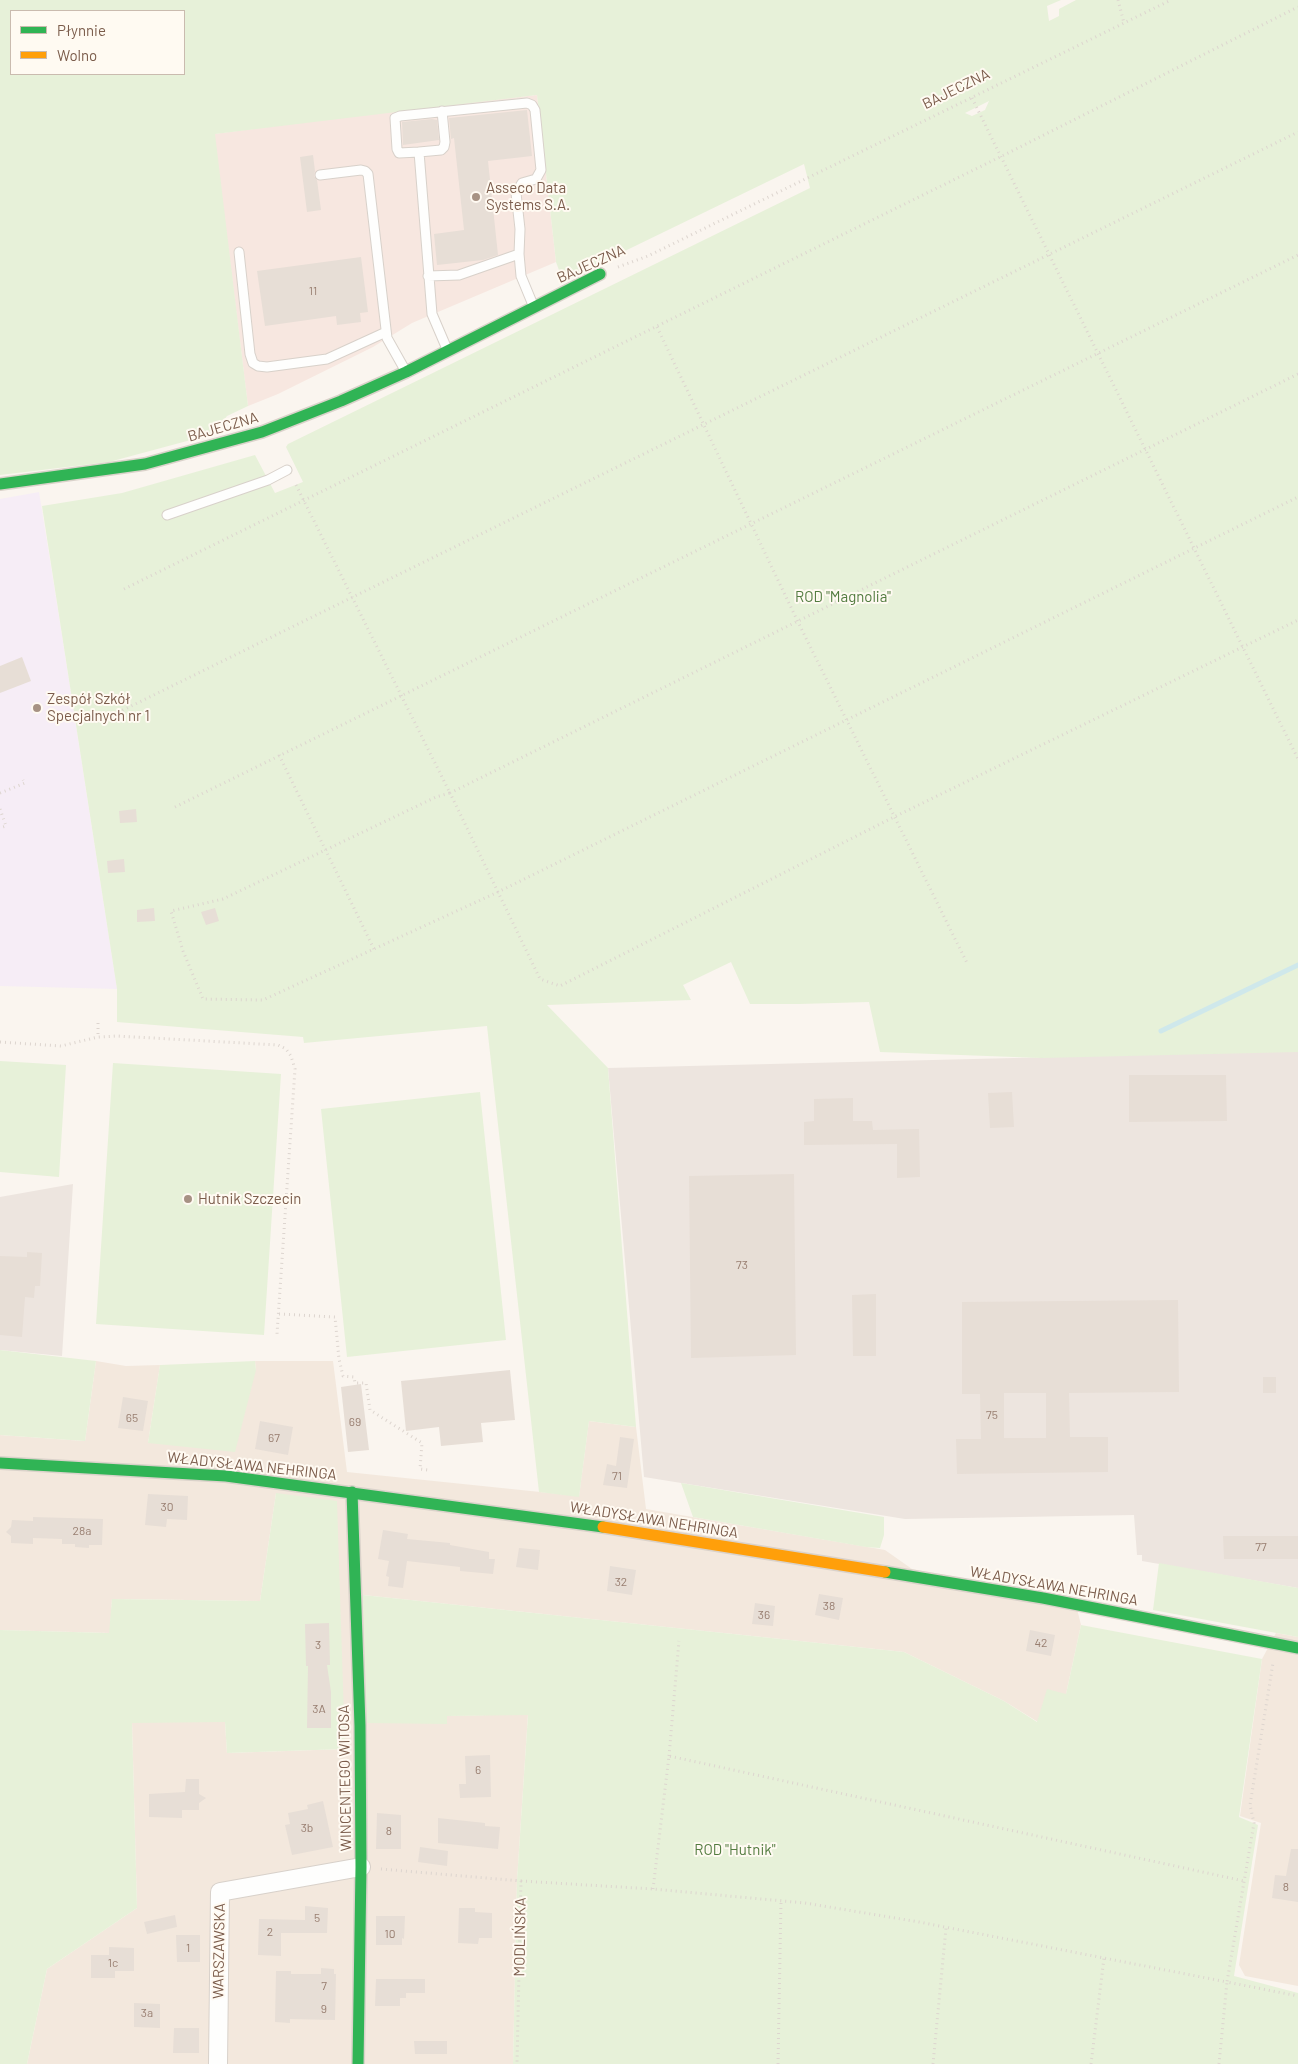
<!DOCTYPE html>
<html>
<head>
<meta charset="utf-8">
<style>
  body { margin:0 }
  #map { position:relative; width:1298px; height:2064px; overflow:hidden; background:#faf5ef; font-family:Barlow,sans-serif }
  canvas { display:block }
  .legend { position:absolute; left:10px; top:10px; width:175px; height:65px; box-sizing:border-box; background:#fffaf2; border:1px solid #cabbaf; margin:0; padding:6px 9px; list-style:none; font-size:15px; color:#7b5c4b }
  .legend li { display:flex; align-items:center; gap:10px; height:25px }
  .legend b { width:25px; border:1px solid #cabbaf }
</style>
</head>
<body>
<div id="map">
<canvas width="1298" height="2064"></canvas>
<ul class="legend">
<li><b style="height:6px;background:#30b455"></b>Płynnie</li>
<li><b style="height:6px;background:#ff9f0a"></b>Wolno</li>
</ul>
</div>
<script>
const ctx = document.querySelector('canvas').getContext('2d');
ctx.lineJoin = 'round';
function fill(path, color) {
  ctx.fillStyle = color;
  ctx.fill(path, 'evenodd');
}
function shape(rows) {
  const path = new Path2D();
  for (const r of rows) {
    path.moveTo(r[0], r[1]);
    for (let i = 2; i < r.length; i += 2) path.lineTo(r[i], r[i + 1]);
  }
  return path;
}
function strokePath(path, color, width, dash) {
  ctx.strokeStyle = color;
  ctx.lineWidth = width;
  ctx.lineCap = dash ? 'butt' : 'round';
  ctx.setLineDash(dash || []);
  ctx.stroke(path);
}
function drawText(font, color, halo, rows, align = 'center') {
  ctx.font = font + ' Barlow,sans-serif';
  ctx.lineWidth = 4;
  ctx.setLineDash([]);
  ctx.textBaseline = 'middle';
  ctx.strokeStyle = halo;
  ctx.fillStyle = color;
  for (const [text, x, y, turn = 0] of rows) {
    ctx.save();
    ctx.translate(x, y);
    ctx.rotate((+turn || 0) * Math.PI / 180);
    ctx.textAlign = isNaN(turn) ? turn : align;
    if (halo) ctx.strokeText(text, 0, 0);
    ctx.fillText(text, 0, 0);
    ctx.restore();
  }
}
fill(shape([
  [96,1361,126,1366,160,1365,148,1443,256,1370,255,1361,333,1361,347,1472,579,1496,589,1421,636,1427,646,1509,885,1550,912,1569,1074,1597,1081,1625,1066,1694,1038,1722,1004,1701,904,1652,363,1595,447,1724,447,1716,528,1714,517,1880,513,2064,27,2064,47,1969,137,1908,132,1722,225,1722,227,1753,345,1749,276,1493,260,1601,112,1599,110,1633,0,1630,0,1435,85,1441],
  [1276,1633,1298,1637,1298,1986,1245,1976,1239,1965,1261,1823,1240,1816,1262,1659]
]), '#f3e8dd');
fill(shape([
  [537,95,556,262,412,323,373,347,278,394,248,406,214,134,389,111]
]), '#f7e7e0');
fill(shape([
  [1298,1051,1298,1588,1142,1561,1142,1555,1137,1555,1134,1515,905,1519,644,1477,608,1068],
  [73,1184,62,1356,0,1350,0,1197]
]), '#ede5df');
fill(shape([
  [39,492,58,610,117,989,0,986,0,499]
]), '#f6edf6');
fill(shape([
  [0,0,1061,0,1047,6,1049,21,1059,16,1059,9,1076,0,1298,0,1298,1052,1041,1058,880,1052,869,1002,799,1004,750,1004,731,962,683,985,691,1000,547,1005,608,1068,636,1427,589,1421,579,1497,539,1492,487,1026,304,1043,303,1037,117,1022,117,989,42,506,122,493,255,455,275,493,303,482,286,447,288,444,810,188,804,164,563,281,556,262,537,95,215,134,248,406,227,416,213,434,109,462,0,475],
  [11,11,184,11,184,74,11,74],
  [989,101,985,110,972,116,965,113],
  [0,1061,66,1065,59,1177,0,1172],
  [113,1063,281,1074,264,1335,96,1324],
  [480,1092,506,1340,347,1357,321,1109],
  [0,1350,96,1361,85,1441,0,1435],
  [255,1361,256,1370,235,1452,148,1443,160,1365],
  [681,1483,884,1517,884,1535,880,1548,866,1547,693,1517],
  [276,1493,337,1501,345,1749,227,1753,225,1722,132,1723,137,1908,47,1969,27,2064,0,2064,0,1630,109,1633,112,1599,260,1601],
  [1159,1563,1298,1588,1298,1637,1153,1610],
  [363,1595,904,1652,1004,1701,1037,1722,1047,1689,1066,1694,1081,1625,1262,1659,1239,1817,1258,1825,1234,1976,1298,1993,1298,2064,513,2064,517,1880,528,1715,447,1716,447,1724,367,1723]
]), '#e7f1d9');
strokePath(shape([
  [1161,1031,1298,965]
]), '#cfe8eb', 5);
fill(shape([
  [527,110,532,156,488,161,498,255,483,260,437,265,434,234,464,230,454,138,451,139,449,118],
  [432,119,437,120,439,140,403,145,402,122],
  [313,155,315,171,314,176,317,180,321,210,307,212,300,157],
  [361,257,368,312,360,313,361,322,337,325,336,316,265,326,257,271],
  [22,657,31,681,0,693,0,666],
  [136,809,137,822,120,823,119,811],
  [124,859,125,872,108,873,107,861],
  [154,908,155,921,137,922,137,910],
  [215,908,219,921,206,925,201,912],
  [1129,1075,1226,1075,1227,1121,1129,1122],
  [1012,1092,1014,1127,990,1128,988,1093],
  [853,1098,853,1121,872,1121,873,1130,919,1129,920,1177,897,1178,897,1144,804,1145,804,1122,814,1121,814,1099],
  [794,1174,796,1355,691,1358,689,1176],
  [27,1252,42,1253,40,1286,35,1286,34,1298,25,1297,22,1337,0,1335,0,1256,27,1257],
  [876,1294,876,1356,853,1356,852,1295],
  [1178,1300,1179,1392,1069,1393,1070,1437,1108,1437,1108,1472,957,1474,956,1439,981,1439,980,1394,962,1394,962,1302],
  [1004,1393,1046,1393,1046,1438,1004,1438],
  [510,1370,515,1420,481,1423,483,1442,441,1446,439,1427,406,1431,401,1381],
  [1263,1377,1276,1377,1276,1393,1263,1393],
  [361,1384,369,1450,348,1452,341,1387],
  [123,1397,148,1401,143,1431,118,1428],
  [260,1421,293,1427,288,1455,255,1449],
  [620,1437,634,1439,627,1488,603,1485,607,1464,616,1466],
  [148,1494,188,1496,187,1520,167,1519,166,1527,145,1525],
  [33,1517,103,1519,102,1545,89,1545,89,1548,75,1547,75,1544,62,1544,62,1539,33,1538,33,1544,11,1543,11,1536,6,1532,11,1527,12,1520,33,1521],
  [383,1530,408,1534,407,1539,450,1543,450,1545,489,1552,489,1559,495,1559,493,1574,460,1571,460,1567,407,1561,403,1588,388,1586,389,1577,386,1576,389,1561,378,1559],
  [1223,1536,1298,1536,1298,1559,1224,1559],
  [519,1548,540,1550,538,1570,516,1567],
  [610,1566,636,1570,632,1595,607,1591],
  [819,1594,843,1598,839,1620,815,1615],
  [755,1603,775,1606,773,1626,752,1624],
  [329,1623,330,1665,327,1665,331,1692,331,1728,307,1728,308,1666,306,1666,305,1624],
  [1030,1630,1055,1635,1051,1656,1026,1651],
  [490,1755,491,1797,460,1798,459,1784,466,1784,465,1756],
  [186,1779,199,1779,199,1794,206,1798,199,1803,199,1810,182,1810,182,1818,149,1817,149,1794,185,1792],
  [323,1801,333,1847,292,1855,285,1825,290,1824,288,1813,308,1809,307,1805],
  [377,1813,401,1815,401,1849,376,1849],
  [438,1818,485,1823,485,1826,500,1827,498,1849,438,1843],
  [420,1847,448,1851,447,1866,418,1862],
  [1291,1849,1298,1849,1298,1902,1272,1898,1275,1875,1286,1876],
  [305,1906,328,1908,327,1933,281,1933,281,1956,258,1955,259,1919,305,1920],
  [459,1908,475,1908,475,1912,492,1913,492,1938,479,1938,478,1944,458,1943],
  [175,1915,177,1927,147,1934,144,1922],
  [376,1916,405,1916,404,1939,402,1938,402,1945,376,1945],
  [176,1935,200,1935,200,1962,177,1962],
  [109,1947,134,1948,134,1971,115,1971,115,1978,91,1978,91,1955,109,1955],
  [321,1968,334,1969,334,1974,336,1974,335,2020,290,2019,290,2023,275,2022,276,1971,291,1971,291,1974,321,1974],
  [376,1979,425,1979,425,1993,406,1993,406,1998,400,1998,400,2006,375,2006],
  [134,2003,160,2004,160,2028,134,2027],
  [174,2028,199,2028,199,2053,173,2053],
  [414,2041,447,2041,447,2054,415,2054]
]), '#e7ded6');
const lane = shape([
  [419,152,441,150,444,147,445,142,442,111],
  [320,175,361,170,365,171,368,174,387,338,405,370],
  [239,252,250,354,253,363,258,366,267,367,327,359,386,332],
  [428,276,459,275,519,254],
  [447,349,432,314,419,152,399,153,397,149,395,118,400,116,527,103,532,105,535,110,541,170,536,179,522,183,516,193,520,229,519,254,521,276,533,305],
  [167,515,268,480,287,470]
]);
const street = shape([
  [218,2064,220,1892,361,1867]
]);
const fast = shape([
  [0,484,145,464,262,432,341,401,406,372,600,274],
  [0,1463,226,1476,603,1527],
  [352,1492,360,1726,361,1867,358,2064],
  [885,1572,1043,1598,1298,1648]
]);
const slow = shape([
  [603,1527,885,1572]
]);
strokePath(lane, '#d8d1ca', 11);
strokePath(street, '#d8d1ca', 20);
strokePath(fast, '#dad2ca', 14);
strokePath(slow, '#dad2ca', 14);
strokePath(shape([
  [1118,0,1124,23],
  [972,98,1298,759],
  [618,267,648,256,1171,0],
  [657,327,798,622,967,963],
  [1298,374,450,793,540,979,560,986,894,817,1298,620],
  [296,485,450,793,436,797,223,899,171,911,183,951,203,999,263,1000,498,892,1298,497],
  [124,589,1002,156,1298,7],
  [109,717,1298,132],
  [279,755,374,949],
  [0,793,25,783,23,780],
  [175,807,1298,255],
  [0,809,6,826,0,828],
  [98,1023,98,1037],
  [0,1042,61,1046,98,1037,117,1036,278,1045,286,1049,291,1056,295,1069,277,1334],
  [279,1314,335,1317,339,1359,343,1376,354,1377,355,1383,366,1383,370,1410,422,1443,420,1469,428,1470],
  [669,1756,679,1641],
  [381,1869,521,1881,517,2064],
  [521,1881,653,1889,805,1903,919,1922,1227,1982,1254,1823,1250,1805,1273,1663],
  [653,1889,669,1756,1244,1881],
  [778,2064,781,1900],
  [933,2064,946,1928],
  [1091,2064,1104,1958],
  [1219,2064,1227,1982,1298,1996]
]), '#ddd5cf', 3, [1, 4]);
strokePath(lane, '#fefefd', 9);
strokePath(street, '#fefefd', 18);
strokePath(fast, '#30b455', 11);
strokePath(slow, '#ff9f0a', 11);
for (const [x, y, r, color] of [
  [476,197,5,"#a79284"],
  [37,708,5,"#a79284"],
  [188,1199,5,"#a79284"]
]) {
  const dot = new Path2D();
  dot.arc(x, y, r, 0, 2 * Math.PI);
  ctx.fillStyle = color;
  ctx.fill(dot);
  strokePath(dot, '#fffaf2', 2);
}
drawText('12px', '#987e70', null, [
  ["11",313,291],
  ["73",742,1265],
  ["75",992,1415],
  ["65",132,1418],
  ["69",355,1422],
  ["67",274,1438],
  ["71",617,1476],
  ["30",167,1507],
  ["28a",82,1531],
  ["77",1261,1547],
  ["32",621,1582],
  ["38",829,1606],
  ["36",764,1615],
  ["42",1041,1643],
  ["3",318,1645],
  ["3A",319,1709],
  ["6",478,1770],
  ["3b",307,1828],
  ["8",389,1831],
  ["8",1286,1887],
  ["5",317,1918],
  ["2",270,1932],
  ["10",390,1934],
  ["1",188,1948],
  ["1c",113,1963],
  ["7",324,1986],
  ["9",324,2009],
  ["3a",147,2013]
]);
drawText('15px', '#7b5c4b', '#fffaf2', [
  ["BAJECZNA",956,89,-26],
  ["BAJECZNA",591,264,-24],
  ["BAJECZNA",223,427,-16],
  ["WŁADYSŁAWA NEHRINGA",252,1466,6],
  ["WŁADYSŁAWA NEHRINGA",654,1520,9],
  ["WŁADYSŁAWA NEHRINGA",1054,1586,10],
  ["WINCENTEGO WITOSA",345,1778,-91],
  ["MODLIŃSKA",520,1937,-89],
  ["WARSZAWSKA",219,1951,-89]
]);
drawText('15px', '#7b5c4b', '#fffaf2', [
  ["Asseco Data",486,188],
  ["Systems S.A.",486,205],
  ["Zespół Szkół",47,699],
  ["Specjalnych nr 1",47,716],
  ["Hutnik Szczecin",198,1199]
], 'left');
drawText('15px', '#527b3f', '#fffaf2', [
  ["ROD \"Magnolia\"",843,597],
  ["ROD \"Hutnik\"",735,1850]
]);
</script>
</body>
</html>
